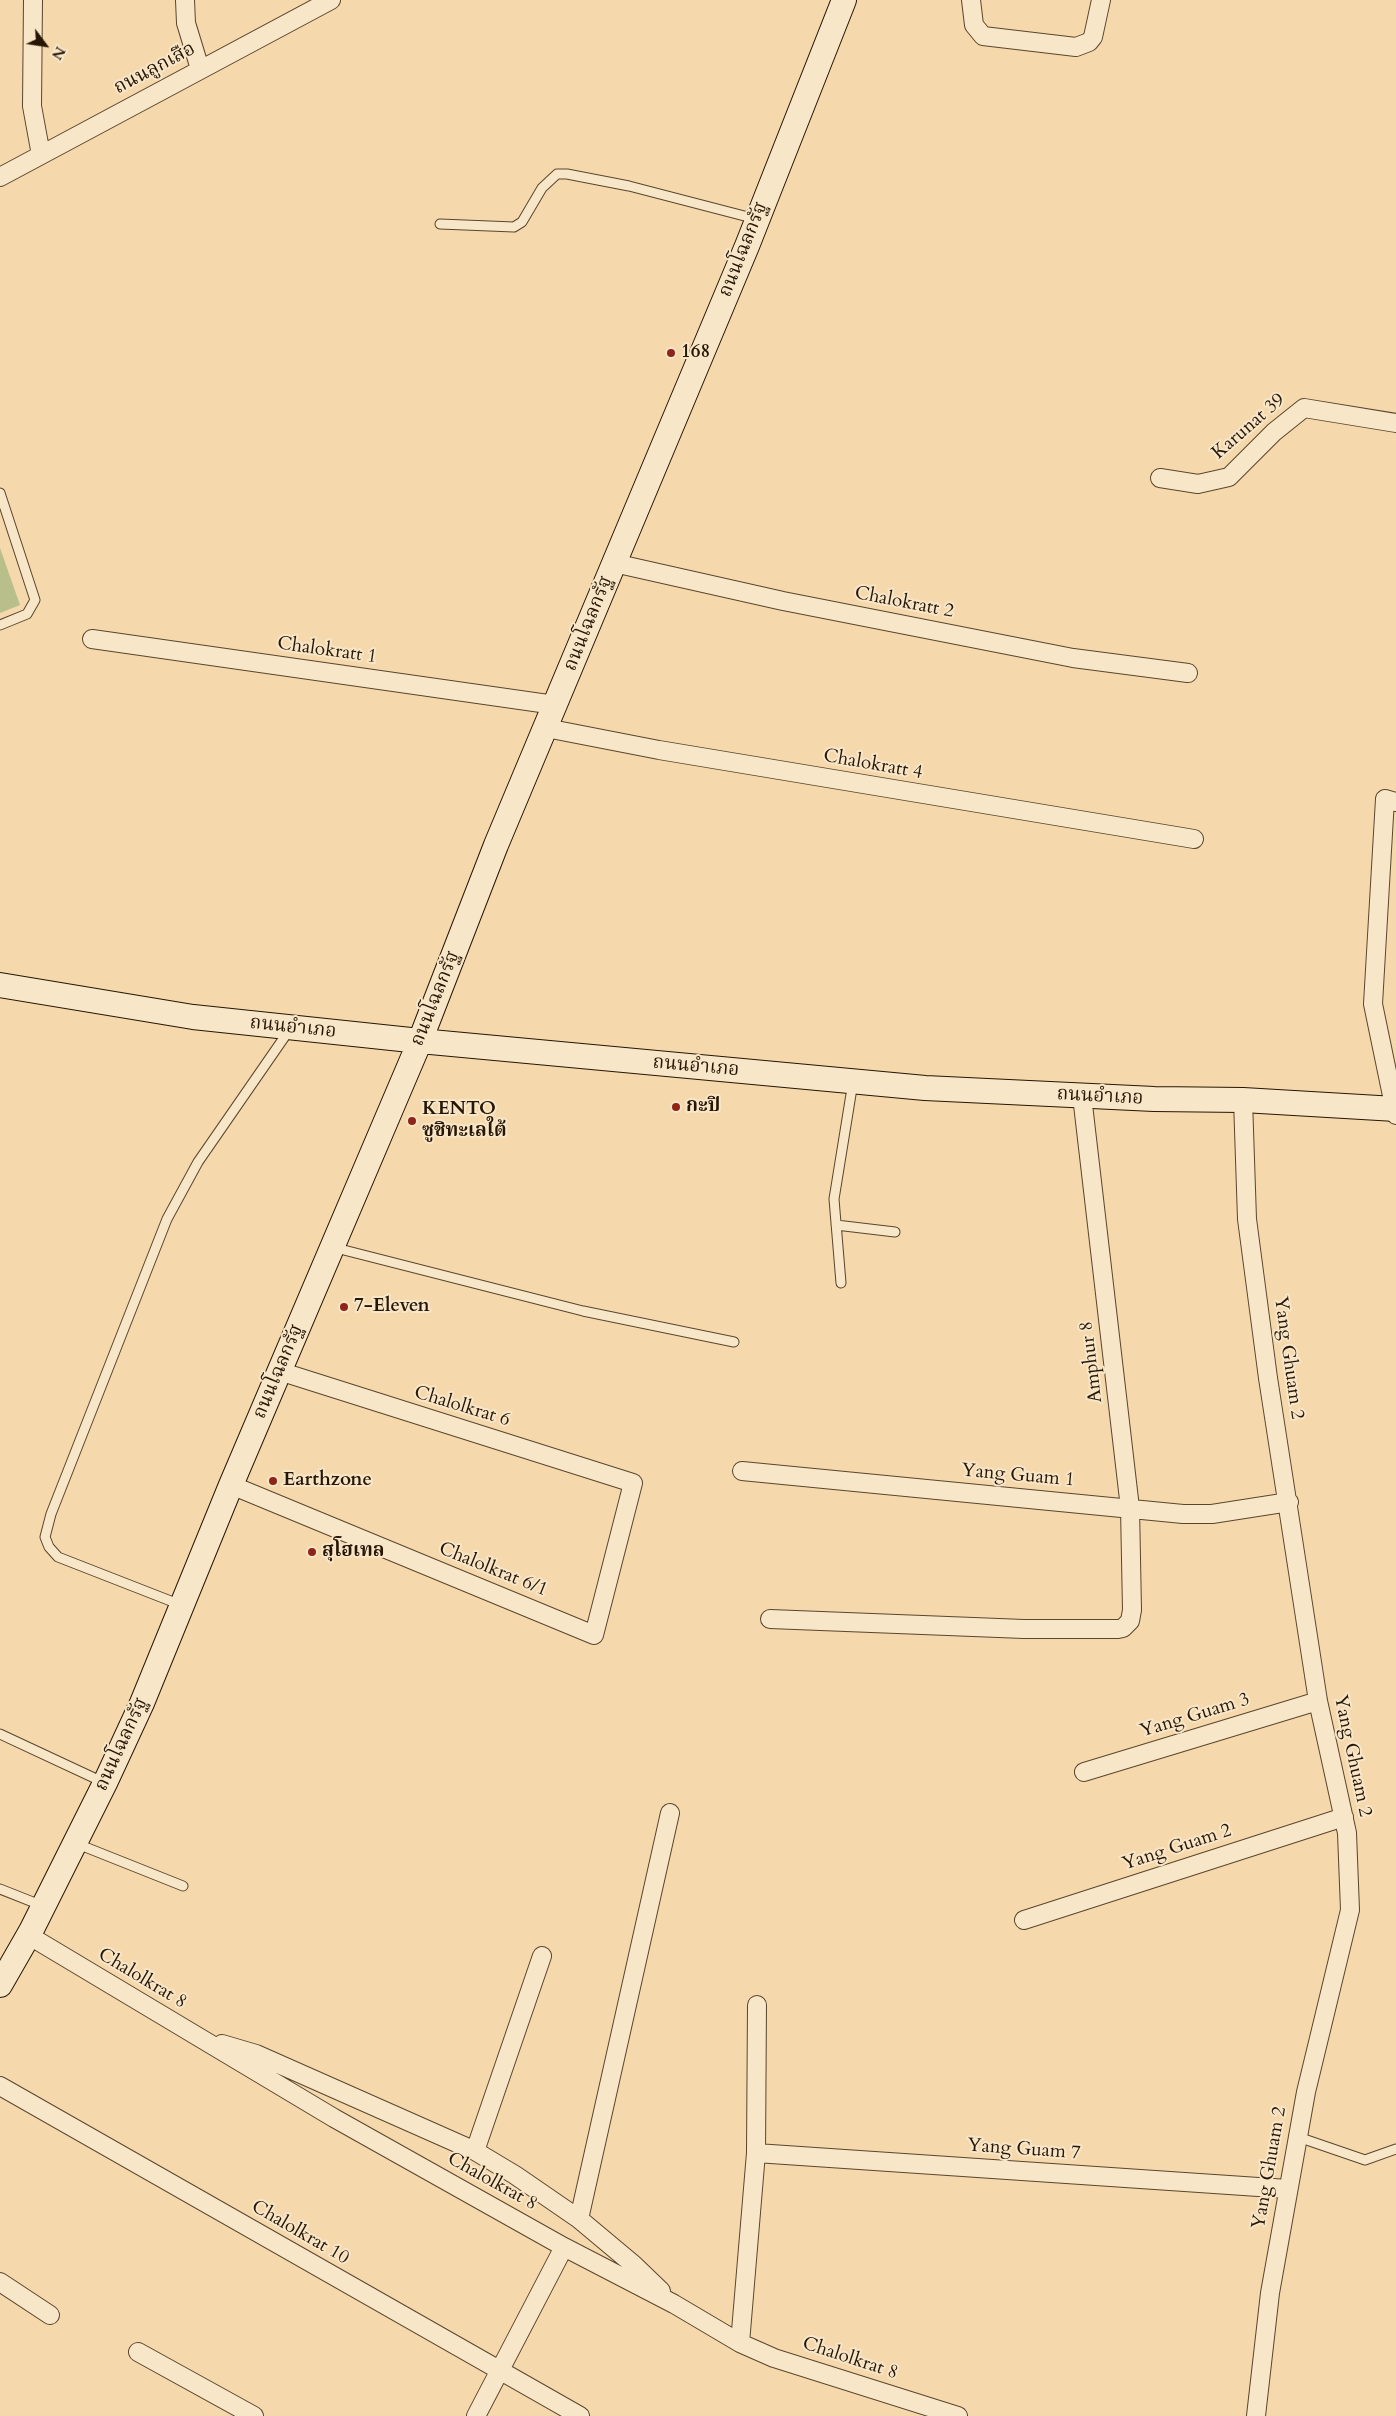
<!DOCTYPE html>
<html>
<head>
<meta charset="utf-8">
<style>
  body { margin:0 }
  #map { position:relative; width:1396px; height:2416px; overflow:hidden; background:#f5d8ac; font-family:Cardo,serif }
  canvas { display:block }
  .north { position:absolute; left:20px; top:20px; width:50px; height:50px; -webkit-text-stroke:4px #f8e6c9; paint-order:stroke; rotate:121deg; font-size:14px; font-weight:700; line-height:20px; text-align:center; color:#261603 }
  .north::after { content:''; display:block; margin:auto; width:18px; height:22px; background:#261603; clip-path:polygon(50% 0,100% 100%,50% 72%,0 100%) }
</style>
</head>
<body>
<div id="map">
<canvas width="1396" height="2416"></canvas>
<div class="north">N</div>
</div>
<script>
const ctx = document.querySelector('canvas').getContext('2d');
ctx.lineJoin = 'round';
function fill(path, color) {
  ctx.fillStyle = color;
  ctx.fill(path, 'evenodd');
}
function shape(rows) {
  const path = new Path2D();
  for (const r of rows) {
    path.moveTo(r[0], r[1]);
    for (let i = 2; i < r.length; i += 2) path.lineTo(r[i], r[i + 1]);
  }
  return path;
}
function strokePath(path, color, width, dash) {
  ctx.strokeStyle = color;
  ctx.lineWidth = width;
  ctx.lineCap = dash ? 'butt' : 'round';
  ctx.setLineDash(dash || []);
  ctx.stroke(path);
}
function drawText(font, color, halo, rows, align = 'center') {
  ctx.font = font + ' Cardo,"Noto Serif Thai",serif';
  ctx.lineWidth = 4;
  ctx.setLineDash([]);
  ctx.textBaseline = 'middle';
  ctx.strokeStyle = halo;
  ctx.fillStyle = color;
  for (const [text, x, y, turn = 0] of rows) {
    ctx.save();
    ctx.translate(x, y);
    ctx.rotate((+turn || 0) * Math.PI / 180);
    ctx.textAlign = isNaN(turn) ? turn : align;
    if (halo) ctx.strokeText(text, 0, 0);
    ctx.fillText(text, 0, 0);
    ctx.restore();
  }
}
fill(shape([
  [0,548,20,605,0,613]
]), '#b9bf8b');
const lane = shape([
  [440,224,514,227,522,222,542,188,557,174,567,174,629,186,756,219],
  [0,493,35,600,27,614,0,625],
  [836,1225,895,1232],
  [332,1247,583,1311,734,1342],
  [841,1283,834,1199,853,1082],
  [181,1605,58,1557,49,1547,45,1537,51,1514,167,1219,198,1162,290,1029],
  [0,1734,105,1783],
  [75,1843,183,1886],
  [0,1889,43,1906],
  [1298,2137,1365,2160,1396,2149]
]);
const street = shape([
  [33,0,32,106,41,155],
  [185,0,186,23,200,69],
  [971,0,974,25,983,36,1076,47,1089,42,1093,37,1101,0],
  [0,177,331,0],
  [1160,478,1198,484,1229,477,1274,432,1304,408,1396,423],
  [614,563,783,601,1073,658,1188,673],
  [92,639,555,705],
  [546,728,659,750,1194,839],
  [1396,802,1385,799,1373,1004,1396,1115],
  [1243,1100,1247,1219,1268,1378,1318,1701,1347,1833,1350,1910,1306,2092,1270,2293,1256,2416],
  [742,1471,1183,1514,1212,1514,1289,1502],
  [231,1485,594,1635,633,1483,279,1371],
  [770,1619,1024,1629,1118,1629,1123,1628,1130,1621,1132,1610,1130,1508,1082,1096],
  [1084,1772,1318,1701],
  [1024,1920,1344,1817],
  [28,1935,334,2118,564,2247,674,2304,740,2343,774,2358,958,2416],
  [222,2044,256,2054,475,2151,515,2175,579,2219,634,2265,661,2291],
  [0,2086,580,2416],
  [475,2151,542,1956],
  [756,2153,1288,2189],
  [579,2219,670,1813],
  [0,2282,50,2315],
  [740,2343,756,2153,757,2005],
  [138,2352,254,2416],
  [476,2416,564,2247]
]);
const secondary = shape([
  [0,985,193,1017,420,1041,925,1088,1154,1099,1243,1100,1396,1109],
  [0,1985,31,1931,105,1783,142,1703,231,1485,420,1041,496,845,747,246,844,0]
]);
strokePath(lane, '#5a462d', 11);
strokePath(street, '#5a462d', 20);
strokePath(secondary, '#261603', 26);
strokePath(lane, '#f8e6c9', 9);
strokePath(street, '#f8e6c9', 18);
strokePath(secondary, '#f8e6c9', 24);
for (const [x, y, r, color] of [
  [671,353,5,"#8f2418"],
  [676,1107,5,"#8f2418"],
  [412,1121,5,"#8f2418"],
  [344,1307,5,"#8f2418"],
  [273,1481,5,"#8f2418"],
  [312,1552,5,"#8f2418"]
]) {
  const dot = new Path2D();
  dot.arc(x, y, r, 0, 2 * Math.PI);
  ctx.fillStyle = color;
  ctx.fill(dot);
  strokePath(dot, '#f8e6c9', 2);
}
drawText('19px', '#261603', '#f8e6c9', [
  ["ถนนลูกเสือ",155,69,-28],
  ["ถนนโฉลกรัฐ",744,250,-68],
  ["Karunat 39",1249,427,-41],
  ["Chalokratt 2",904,603,11],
  ["ถนนโฉลกรัฐ",589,624,-68],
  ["Chalokratt 1",327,651,8],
  ["Chalokratt 4",873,765,10],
  ["ถนนโฉลกรัฐ",436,999,-68],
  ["ถนนอำเภอ",293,1028,6],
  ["ถนนอำเภอ",696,1067,5],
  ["ถนนอำเภอ",1100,1097,3],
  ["Yang Ghuam 2",1288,1358,82],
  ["Amphur 8",1092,1362,-97],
  ["ถนนโฉลกรัฐ",279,1372,-67],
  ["Chalolkrat 6",462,1407,17],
  ["Yang Guam 1",1018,1476,5],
  ["Chalolkrat 6/1",493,1570,22],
  ["Yang Guam 3",1195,1716,-17],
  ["ถนนโฉลกรัฐ",122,1745,-65],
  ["Yang Ghuam 2",1352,1756,78],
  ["Yang Guam 2",1177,1848,-18],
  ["Chalolkrat 8",142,1979,31],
  ["Yang Guam 7",1024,2150,4],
  ["Yang Ghuam 2",1270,2168,-80],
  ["Chalolkrat 8",492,2182,29],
  ["Chalolkrat 10",300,2233,30],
  ["Chalolkrat 8",850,2359,18]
]);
drawText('bold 19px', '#261603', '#f8e6c9', [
  ["168",681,353],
  ["กะปิ",686,1107],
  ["KENTO",422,1110],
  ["ซูชิทะเลใต้",422,1132],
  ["7-Eleven",354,1307],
  ["Earthzone",283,1481],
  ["สุโฮเทล",322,1552]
], 'left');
</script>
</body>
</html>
